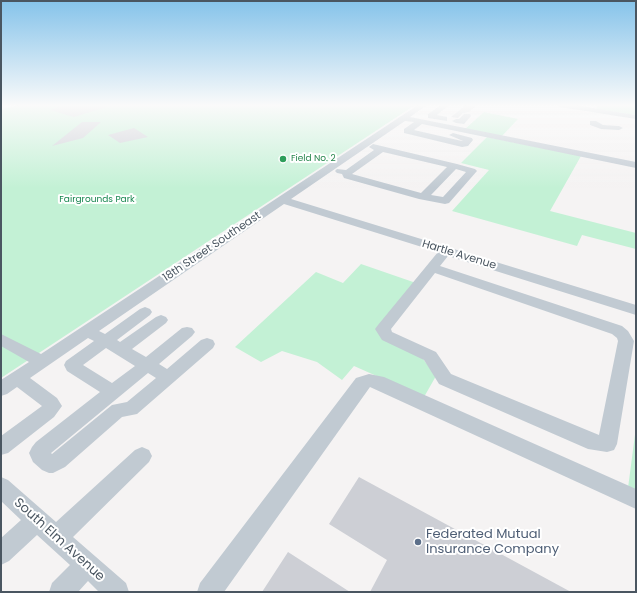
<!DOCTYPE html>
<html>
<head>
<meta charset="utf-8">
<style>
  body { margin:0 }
  #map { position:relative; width:637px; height:593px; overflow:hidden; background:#f5f3f3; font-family:Poppins,sans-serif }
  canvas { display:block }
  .frame { position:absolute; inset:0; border:2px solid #4a5661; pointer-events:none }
</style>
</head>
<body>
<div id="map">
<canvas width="637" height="593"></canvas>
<div class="frame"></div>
</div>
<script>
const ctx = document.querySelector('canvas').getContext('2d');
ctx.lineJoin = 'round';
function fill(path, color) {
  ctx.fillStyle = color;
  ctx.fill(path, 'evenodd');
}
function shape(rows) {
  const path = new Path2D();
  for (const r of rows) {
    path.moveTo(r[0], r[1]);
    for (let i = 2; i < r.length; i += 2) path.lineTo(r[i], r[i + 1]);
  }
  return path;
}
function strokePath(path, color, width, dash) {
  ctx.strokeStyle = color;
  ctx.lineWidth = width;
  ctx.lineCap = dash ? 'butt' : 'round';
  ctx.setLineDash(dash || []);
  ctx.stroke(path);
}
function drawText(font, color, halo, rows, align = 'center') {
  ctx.font = font + ' Poppins,sans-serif';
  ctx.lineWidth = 4;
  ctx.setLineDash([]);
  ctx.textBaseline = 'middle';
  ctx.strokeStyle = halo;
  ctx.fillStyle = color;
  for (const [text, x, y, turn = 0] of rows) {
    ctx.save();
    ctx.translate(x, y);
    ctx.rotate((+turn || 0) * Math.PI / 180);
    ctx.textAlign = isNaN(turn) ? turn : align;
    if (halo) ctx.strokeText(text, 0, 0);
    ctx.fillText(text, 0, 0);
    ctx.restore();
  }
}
fill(shape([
  [21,105,415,105,1,378,1,109],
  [598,105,636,105,636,115,596,109],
  [484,112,518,119,502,136,465,129],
  [487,137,581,156,550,211,636,233,636,249,582,235,577,246,452,211,489,170,461,163],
  [361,264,416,283,380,336,420,355,436,376,424,397,354,366,342,380,317,362,282,351,261,362,235,347,316,272,343,283],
  [636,427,636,492,628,488]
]), '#c3f1d5');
fill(shape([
  [67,105,106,105,106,107,74,117,50,110],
  [466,105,477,105,469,112,463,113,458,118,451,117],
  [82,122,101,122,83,138,52,146],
  [134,128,148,137,120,143,108,135],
  [359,477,571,592,370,592,387,560,329,524],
  [288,552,350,592,262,592]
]), '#cdcfd5');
fill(shape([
  [418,105,427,105,410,117,636,162,636,168,422,124,414,130,462,141,463,141,449,135,453,133,472,138,473,140,468,146,462,147,404,133,404,129,414,122,405,121,291,199,636,305,636,315,448,256,440,266,622,326,628,331,634,341,617,444,614,450,607,452,588,449,439,384,424,360,382,340,375,329,378,325,438,252,284,204,99,331,105,334,140,309,145,307,150,309,152,312,150,315,117,340,120,342,156,317,161,315,166,317,168,320,166,323,132,349,146,357,182,328,187,327,192,328,195,332,192,336,159,364,167,369,201,340,207,338,213,340,215,344,213,348,137,414,122,417,65,467,53,473,49,473,42,470,33,462,29,453,32,447,36,442,100,392,67,371,64,365,66,361,94,341,88,338,30,378,57,398,62,406,54,417,8,453,1,455,1,436,42,406,17,387,7,394,1,396,1,380,29,362,1,346,1,334,41,354,418,105],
  [435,273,612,334,617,338,618,341,599,435,451,374,436,352,392,332,391,329,435,273],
  [106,348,135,366,112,383,83,365,106,348],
  [148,373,156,378,127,402,112,405,52,454,51,453,148,373],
  [441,105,449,105,437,115,447,117,447,121,428,118,428,114,441,105],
  [556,105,574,105,636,115,636,119,560,107,556,105],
  [464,114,470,114,471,116,464,124,456,123,452,121,456,119,459,119,464,114],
  [590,121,596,121,603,125,619,126,623,128,619,130,601,129,590,125,590,121],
  [373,144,457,164,475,169,477,171,449,203,445,204,419,199,344,178,342,174,337,173,335,171,337,169,346,170,374,150,369,147,373,144],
  [383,152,447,167,421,193,352,174,383,152],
  [456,169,466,172,443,197,431,195,456,169],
  [369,374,384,377,636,489,636,509,370,387,224,592,197,592,200,583,356,378,369,374],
  [142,447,149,450,152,456,149,462,73,537,126,583,129,592,99,592,88,581,78,592,49,592,52,583,70,565,37,535,9,561,1,565,1,538,21,520,1,501,1,477,8,480,56,522,135,450,142,447]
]), '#c1cad2');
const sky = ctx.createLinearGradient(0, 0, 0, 188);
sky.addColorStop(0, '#85c3ea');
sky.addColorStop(0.56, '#fafafa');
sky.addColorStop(1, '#fafafa00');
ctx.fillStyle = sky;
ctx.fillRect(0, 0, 637, 188);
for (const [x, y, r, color] of [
  [283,159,4,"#2e9e5b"],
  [418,542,4,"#5c6f8a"]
]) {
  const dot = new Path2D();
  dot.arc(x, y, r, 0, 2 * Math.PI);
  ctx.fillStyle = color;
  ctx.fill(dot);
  strokePath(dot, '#fff', 1.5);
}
drawText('9px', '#27864d', '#fff', [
  ["Field No. 2",291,159]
], 'left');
drawText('9px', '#17864f', '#fff', [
  ["Fairgrounds Park",97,200]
]);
drawText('11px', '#4a5661', '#fff', [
  ["18th Street Southeast",212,247,-34],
  ["Hartle Avenue",459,255,17]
]);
drawText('13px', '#4e5e75', '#fff', [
  ["Federated Mutual",426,535],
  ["Insurance Company",426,550]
], 'left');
drawText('13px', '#4a5661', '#fff', [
  ["South Elm Avenue",59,540,42]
]);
</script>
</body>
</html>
